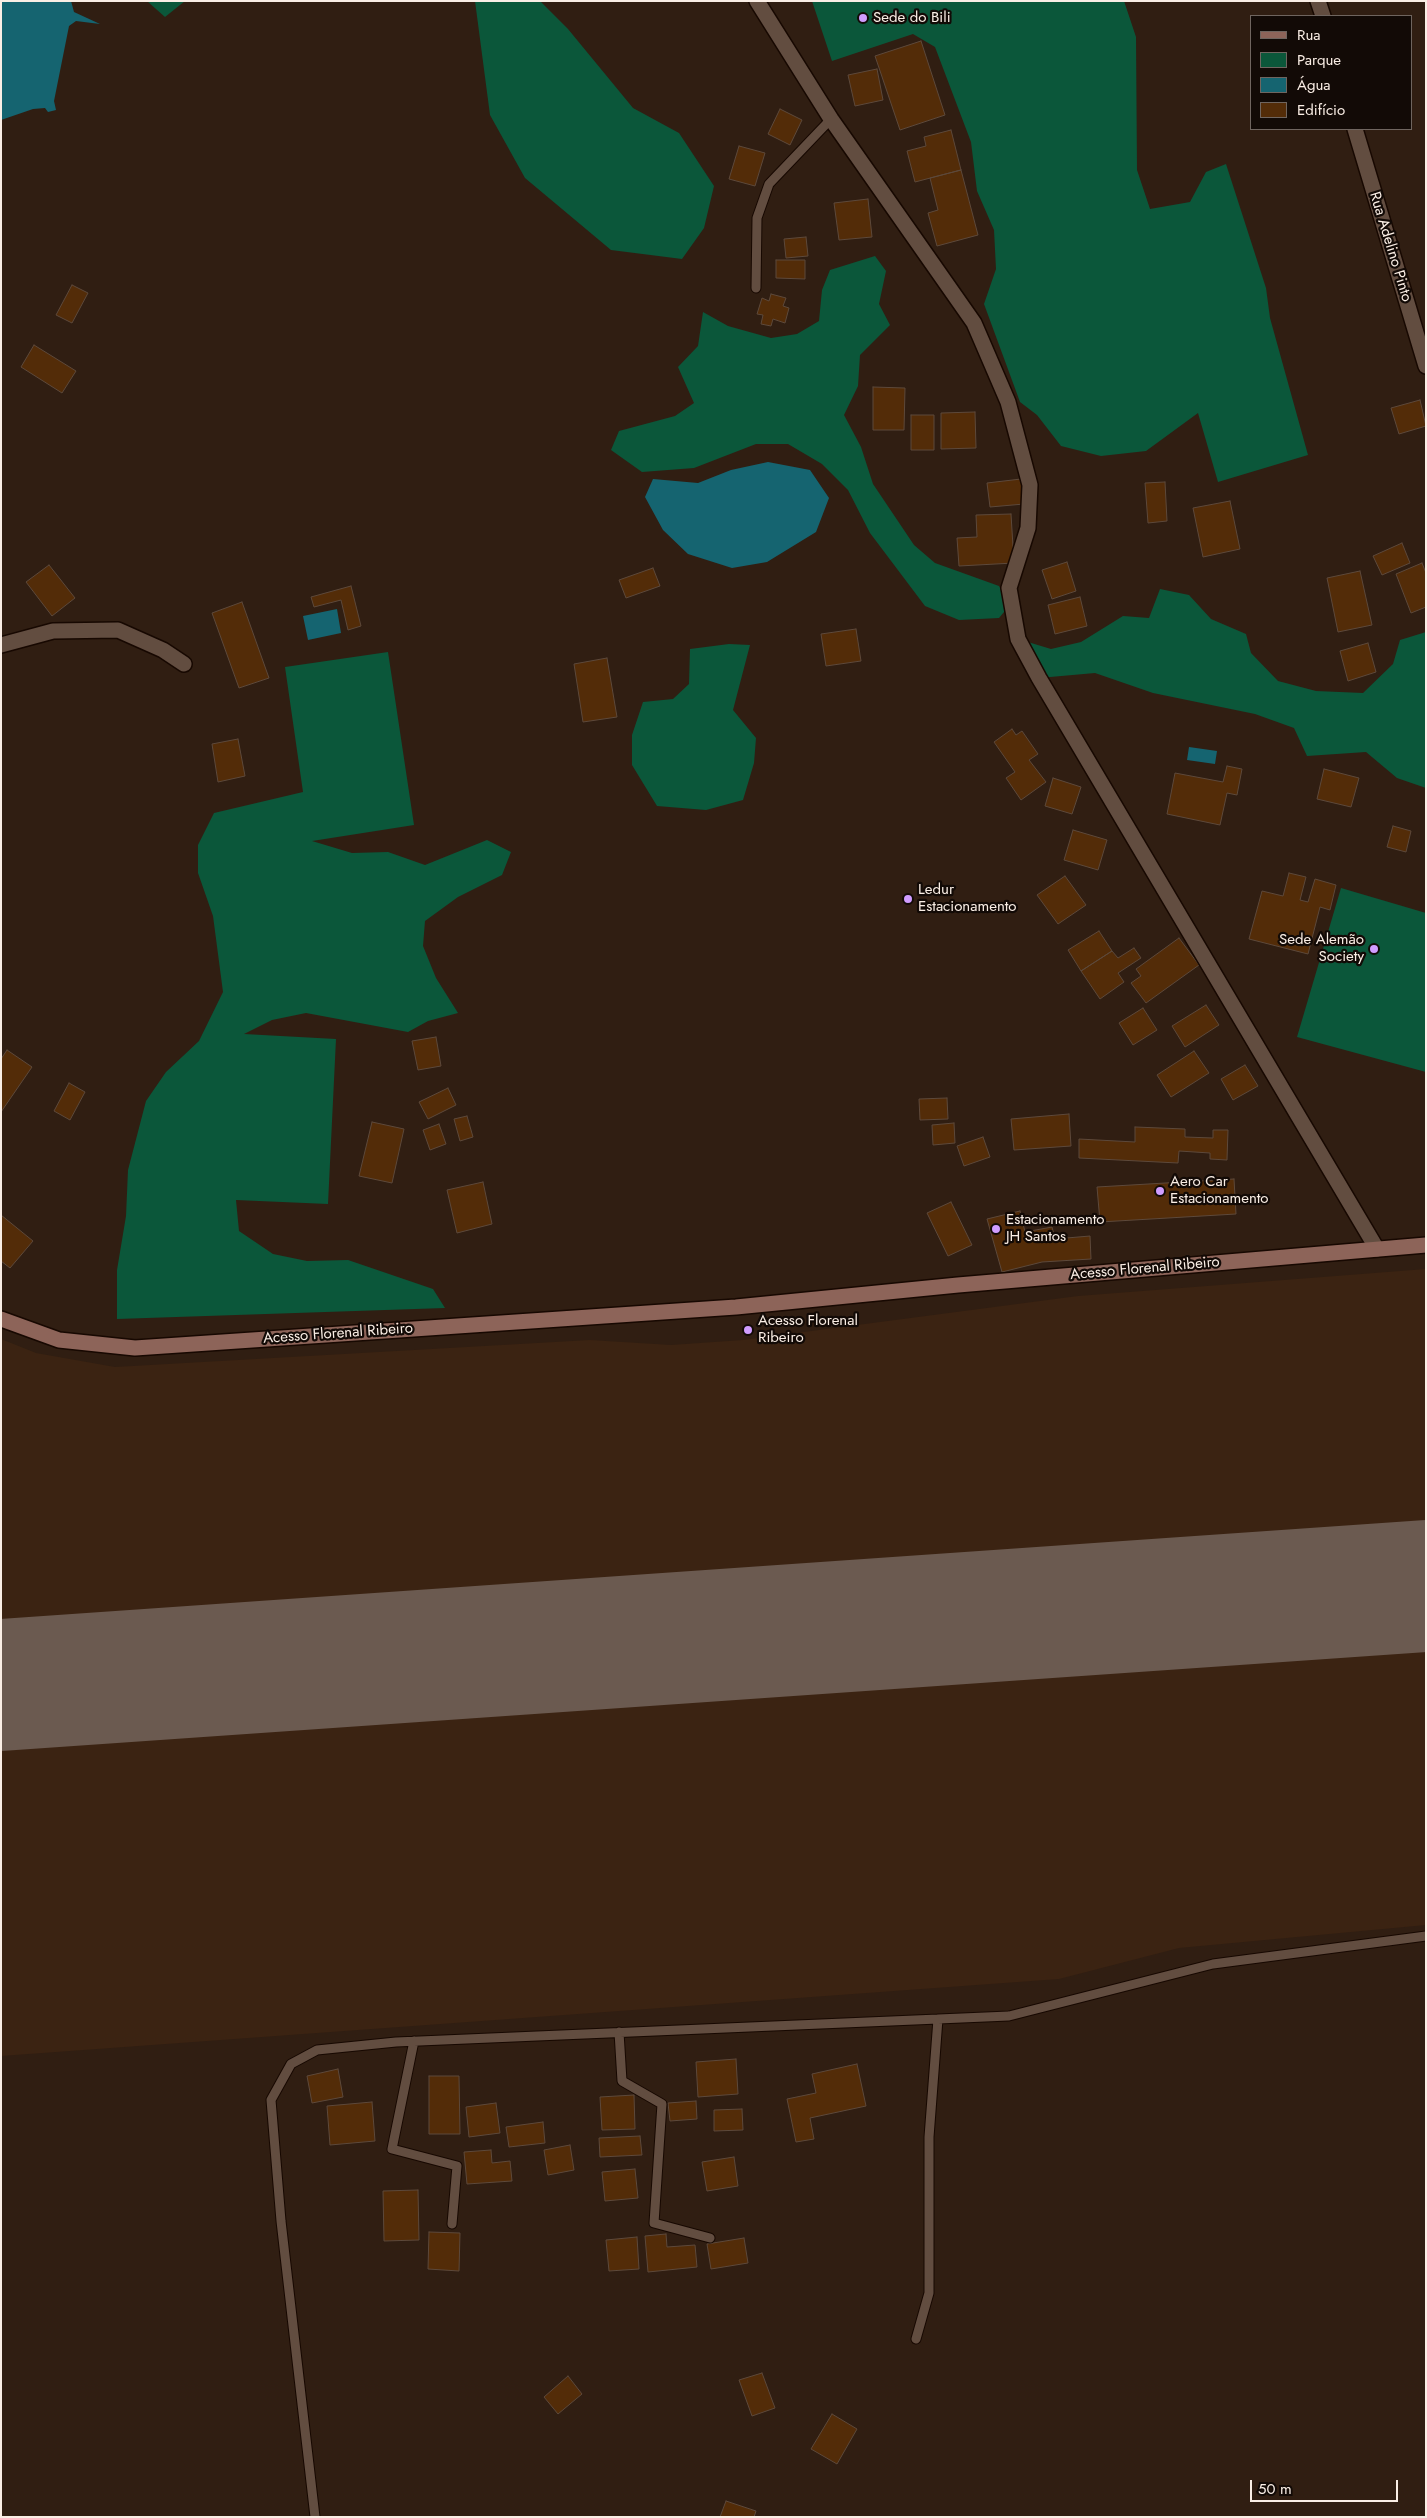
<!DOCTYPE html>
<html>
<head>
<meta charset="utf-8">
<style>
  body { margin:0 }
  #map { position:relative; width:1427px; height:2518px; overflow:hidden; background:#301e12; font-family:Jost,sans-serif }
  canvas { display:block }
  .frame { position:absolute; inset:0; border:2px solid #faeee5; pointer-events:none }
  .legend { position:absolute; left:1250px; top:15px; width:162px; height:115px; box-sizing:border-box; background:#120a06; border:1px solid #6f655f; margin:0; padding:6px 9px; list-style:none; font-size:15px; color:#faeee5 }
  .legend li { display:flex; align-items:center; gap:10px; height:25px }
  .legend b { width:25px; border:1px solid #6f655f }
  .scale { position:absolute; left:1250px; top:2480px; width:148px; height:22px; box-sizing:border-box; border:2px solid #faeee5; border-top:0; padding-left:6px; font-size:15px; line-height:18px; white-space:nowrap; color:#faeee5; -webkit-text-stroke:4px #120a06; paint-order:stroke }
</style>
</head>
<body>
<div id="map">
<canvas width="1427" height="2518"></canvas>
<div class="frame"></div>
<ul class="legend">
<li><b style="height:6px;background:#8d6459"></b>Rua</li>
<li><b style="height:14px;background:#0b573a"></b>Parque</li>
<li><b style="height:14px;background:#156470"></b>Água</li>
<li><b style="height:14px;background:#532c08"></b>Edifício</li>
</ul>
<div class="scale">50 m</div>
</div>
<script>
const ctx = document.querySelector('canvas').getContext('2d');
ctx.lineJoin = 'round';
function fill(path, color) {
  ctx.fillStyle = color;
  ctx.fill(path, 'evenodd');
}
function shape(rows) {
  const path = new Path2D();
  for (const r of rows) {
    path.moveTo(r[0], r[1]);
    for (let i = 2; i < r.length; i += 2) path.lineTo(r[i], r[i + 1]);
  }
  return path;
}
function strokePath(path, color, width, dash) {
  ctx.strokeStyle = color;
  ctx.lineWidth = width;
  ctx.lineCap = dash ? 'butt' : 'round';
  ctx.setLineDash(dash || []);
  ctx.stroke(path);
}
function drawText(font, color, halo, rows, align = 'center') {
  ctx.font = font + ' Jost,sans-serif';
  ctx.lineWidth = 4.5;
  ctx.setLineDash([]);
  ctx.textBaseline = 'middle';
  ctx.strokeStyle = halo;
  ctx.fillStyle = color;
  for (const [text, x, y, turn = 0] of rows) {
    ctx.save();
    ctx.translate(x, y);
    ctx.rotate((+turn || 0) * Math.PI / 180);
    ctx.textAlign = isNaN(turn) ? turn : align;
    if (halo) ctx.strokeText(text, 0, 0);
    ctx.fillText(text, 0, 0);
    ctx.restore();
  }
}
fill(shape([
  [1426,1269,1426,1925,1179,1948,1059,1979,1,2056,1,1339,36,1353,115,1367,590,1340,671,1345,743,1340,1078,1296]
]), '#3b2312');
fill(shape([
  [147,1,185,1,165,17],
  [475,1,540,1,568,29,633,108,679,133,714,186,704,228,682,259,611,250,525,178,490,115],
  [812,1,1124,1,1136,37,1137,170,1150,209,1190,202,1206,172,1226,164,1266,288,1270,318,1308,455,1218,482,1198,413,1146,451,1101,456,1061,446,1037,415,1020,402,984,304,996,269,994,230,977,191,971,142,935,47,913,34,832,61],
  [875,256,886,271,879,304,890,325,860,355,858,386,844,415,861,447,873,484,914,545,935,563,999,586,1009,606,999,618,959,620,925,606,870,533,848,490,822,464,788,444,756,444,694,468,642,472,611,450,619,431,675,416,694,403,678,367,698,346,703,312,728,326,771,338,797,334,819,321,822,290,830,270],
  [1160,589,1189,595,1211,619,1246,634,1251,653,1278,681,1316,691,1363,693,1393,664,1400,640,1426,632,1426,788,1397,778,1366,752,1307,756,1294,728,1255,714,1153,693,1095,673,1039,678,1018,639,1051,649,1081,642,1123,616,1149,618],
  [729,644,750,645,733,710,756,738,754,763,743,800,706,810,657,806,632,765,632,735,643,702,673,699,689,684,690,649],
  [388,652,414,825,312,841,352,853,388,852,425,865,487,840,511,852,502,875,458,897,425,921,423,946,436,978,458,1013,428,1021,408,1032,306,1013,272,1020,244,1034,336,1039,328,1204,236,1200,239,1231,273,1254,307,1261,348,1260,433,1289,445,1308,117,1319,117,1270,126,1216,128,1170,146,1101,166,1072,199,1041,223,992,213,916,198,873,198,845,214,813,303,792,285,667],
  [1341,888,1426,913,1426,1072,1297,1037]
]), '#0b573a');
fill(shape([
  [1,1,71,1,74,12,100,24,76,21,69,26,54,101,56,110,48,112,45,108,33,109,1,120],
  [768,462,810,470,829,498,816,532,767,562,732,568,688,554,663,530,645,497,653,479,698,483,731,470],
  [337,609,341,633,308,640,303,616],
  [1189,747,1217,751,1215,764,1187,760]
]), '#156470');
strokePath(shape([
  [1,1685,1426,1586]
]), '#6b5a50', 132);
const building = shape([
  [921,41,945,115,900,130,875,56,921,41],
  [877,69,883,100,855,106,848,75,877,69],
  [780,109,802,120,790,145,768,134,780,109],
  [951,130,961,170,915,182,907,151,926,146,924,137,951,130],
  [739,146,765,153,755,186,729,179,739,146],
  [961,170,978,235,937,246,928,213,938,210,930,178,961,170],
  [868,199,872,237,839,240,834,203,868,199],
  [806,237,808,256,786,258,784,239,806,237],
  [776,260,805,260,805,279,776,278,776,260],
  [72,285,88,293,72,323,56,315,72,285],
  [771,294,786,298,783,306,789,308,785,323,773,319,771,326,761,324,763,315,757,314,762,298,769,301,771,294],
  [34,345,76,371,62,393,21,367,34,345],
  [873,387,905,388,904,430,873,430,873,387],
  [1420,400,1426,426,1399,434,1391,408,1420,400],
  [975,412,976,448,941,449,941,413,975,412],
  [911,415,934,415,934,450,911,450,911,415],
  [1021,479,1024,504,990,507,987,483,1021,479],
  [1165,482,1167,521,1148,523,1145,483,1165,482],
  [1230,501,1240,549,1203,557,1193,508,1230,501],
  [1011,514,1014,563,959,566,957,538,977,537,976,515,1011,514],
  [1402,543,1410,563,1382,575,1373,556,1402,543],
  [1067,562,1076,591,1052,599,1042,570,1067,562],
  [1422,563,1426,573,1426,607,1411,613,1396,574,1422,563],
  [49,565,75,598,52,616,26,582,49,565],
  [653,568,660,586,626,598,619,580,653,568],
  [1360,571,1372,625,1338,632,1327,578,1360,571],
  [351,586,361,626,348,630,341,600,314,607,311,597,351,586],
  [1080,597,1087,626,1055,634,1048,605,1080,597],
  [242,602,269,678,239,688,212,613,242,602],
  [856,629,861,661,826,666,821,634,856,629],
  [1368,643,1376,672,1348,681,1340,651,1368,643],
  [607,658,617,717,583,722,574,664,607,658],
  [1012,729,1016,735,1022,731,1038,754,1029,760,1046,782,1021,800,1006,778,1015,772,994,742,1012,729],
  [238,739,245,776,218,782,212,744,238,739],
  [1227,766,1242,769,1237,795,1227,793,1220,825,1167,814,1175,773,1223,782,1227,766],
  [1324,769,1359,778,1351,807,1317,799,1324,769],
  [1053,778,1081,787,1072,814,1045,806,1053,778],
  [1393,826,1411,831,1406,852,1387,847,1393,826],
  [1073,830,1107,840,1098,870,1064,860,1073,830],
  [1289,873,1306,877,1300,900,1308,902,1315,879,1336,885,1330,910,1320,907,1308,954,1249,939,1262,891,1283,896,1289,873],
  [1065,876,1086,905,1058,924,1037,895,1065,876],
  [1099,931,1112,951,1081,971,1068,950,1099,931],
  [1179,938,1199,965,1146,1003,1131,983,1141,976,1136,969,1179,938],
  [1134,948,1141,958,1118,973,1124,982,1100,999,1081,971,1112,951,1118,958,1134,948],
  [1206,1005,1219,1025,1185,1047,1172,1026,1206,1005],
  [1143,1008,1157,1030,1133,1045,1119,1023,1143,1008],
  [436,1037,441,1066,418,1070,412,1041,436,1037],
  [7,1050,32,1067,1,1112,1,1059,7,1050],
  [1194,1051,1209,1073,1171,1097,1157,1075,1194,1051],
  [1245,1065,1258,1086,1233,1100,1221,1079,1245,1065],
  [69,1083,85,1092,70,1120,54,1111,69,1083],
  [448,1088,456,1105,428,1119,419,1102,448,1088],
  [947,1098,948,1119,920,1120,919,1099,947,1098],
  [1069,1114,1071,1146,1014,1150,1011,1119,1069,1114],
  [467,1116,473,1137,460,1141,454,1119,467,1116],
  [372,1122,404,1129,392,1183,359,1176,372,1122],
  [954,1123,955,1143,933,1145,932,1125,954,1123],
  [439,1124,446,1144,430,1150,423,1130,439,1124],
  [1135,1127,1185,1129,1185,1137,1213,1138,1213,1130,1228,1130,1227,1160,1210,1159,1210,1153,1179,1151,1178,1163,1079,1158,1079,1139,1135,1142,1135,1127],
  [983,1137,990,1157,964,1166,957,1146,983,1137],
  [1234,1179,1236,1214,1100,1222,1097,1187,1234,1179],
  [483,1182,492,1224,457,1233,447,1190,483,1182],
  [951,1202,972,1245,948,1256,927,1213,951,1202],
  [1020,1211,1025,1232,1052,1227,1055,1239,1090,1236,1091,1259,1042,1262,1002,1272,987,1219,1020,1211],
  [1,1215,33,1241,10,1268,1,1261,1,1215],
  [736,2059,738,2094,698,2097,696,2062,736,2059],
  [857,2064,866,2106,810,2118,814,2139,796,2142,787,2099,816,2093,812,2074,857,2064],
  [338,2069,343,2097,312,2103,307,2076,338,2069],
  [429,2076,459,2076,460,2134,429,2134,429,2076],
  [634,2095,635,2129,602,2130,600,2097,634,2095],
  [696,2101,697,2119,670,2121,668,2103,696,2101],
  [372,2102,375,2141,330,2145,327,2106,372,2102],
  [496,2103,500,2133,469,2137,466,2107,496,2103],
  [742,2109,743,2130,714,2131,714,2110,742,2109],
  [543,2122,545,2143,509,2147,506,2127,543,2122],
  [640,2136,642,2155,600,2157,599,2138,640,2136],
  [570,2145,574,2170,548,2175,544,2150,570,2145],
  [491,2150,492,2163,510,2161,512,2181,467,2184,464,2152,491,2150],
  [734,2157,738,2186,707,2191,702,2162,734,2157],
  [635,2169,638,2198,605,2201,602,2172,635,2169],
  [418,2190,419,2240,384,2241,383,2191,418,2190],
  [429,2232,460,2233,459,2271,428,2269,429,2232],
  [666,2234,667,2247,695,2245,697,2267,648,2272,645,2236,666,2234],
  [637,2237,639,2269,609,2271,606,2240,637,2237],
  [744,2238,748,2263,711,2269,707,2244,744,2238],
  [762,2373,775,2408,752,2416,739,2380,762,2373],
  [568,2376,582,2394,558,2414,544,2397,568,2376],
  [832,2414,857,2429,837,2464,811,2449,832,2414],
  [726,2501,756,2511,754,2517,720,2517,726,2501]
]);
fill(building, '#532c08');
strokePath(building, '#5d493b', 1);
const lane = shape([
  [756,288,757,218,769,184,831,119],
  [619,2032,622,2081,662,2104,654,2223,710,2238],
  [414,2041,392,2149,457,2166,452,2224],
  [916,2339,929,2293,929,2137,938,2019],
  [315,2517,281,2221,271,2100,291,2064,317,2050,396,2042,1009,2016,1213,1964,1426,1936]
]);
const street = shape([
  [757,1,831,119,974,323,1008,402,1030,485,1028,528,1009,588,1018,639,1039,678,1377,1249],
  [1318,1,1323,16],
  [1355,129,1426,366],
  [1,645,53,631,118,630,163,650,184,664]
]);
const secondary = shape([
  [1,1319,59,1340,135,1348,736,1307,958,1285,1426,1245]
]);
strokePath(lane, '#170801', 11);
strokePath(street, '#170801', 18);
strokePath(secondary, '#170801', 18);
strokePath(lane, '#624d40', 9);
strokePath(street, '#624d40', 15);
strokePath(secondary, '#8d6459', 15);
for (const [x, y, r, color] of [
  [863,18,5,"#d09dff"],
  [908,899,5,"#d09dff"],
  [1374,949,5,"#d09dff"],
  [1160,1191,5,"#d09dff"],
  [996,1229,5,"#d09dff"],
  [748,1330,5,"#d09dff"]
]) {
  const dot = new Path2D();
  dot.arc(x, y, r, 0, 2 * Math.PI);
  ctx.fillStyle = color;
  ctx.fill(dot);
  strokePath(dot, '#120a06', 2);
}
drawText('15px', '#faeee5', '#120a06', [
  ["Sede do Bili",873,18],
  ["Ledur",918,890],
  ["Estacionamento",918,907],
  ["Sede Alemão",1364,940,"right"],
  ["Society",1364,957,"right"],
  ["Aero Car",1170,1182],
  ["Estacionamento",1170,1199],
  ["Estacionamento",1006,1220],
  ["JH Santos",1006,1237],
  ["Acesso Florenal",758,1321],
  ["Ribeiro",758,1338]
], 'left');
drawText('15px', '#faeee5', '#120a06', [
  ["Rua Adelino Pinto",1390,247,73],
  ["Acesso Florenal Ribeiro",1145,1269,-5],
  ["Acesso Florenal Ribeiro",338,1334,-4]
]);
</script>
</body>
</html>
